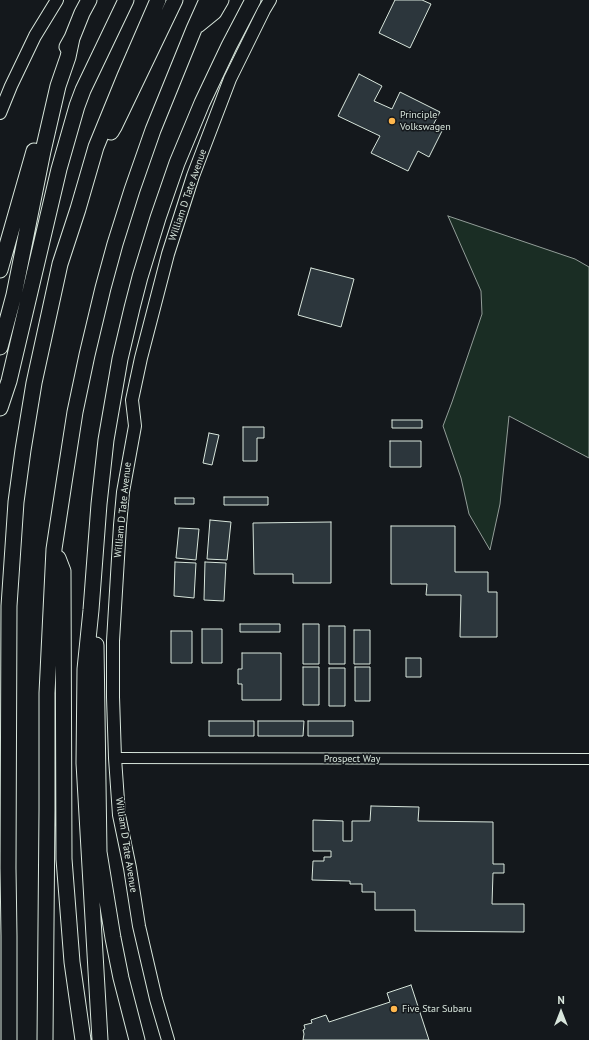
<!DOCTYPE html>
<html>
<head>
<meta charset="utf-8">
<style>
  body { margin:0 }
  #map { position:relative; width:589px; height:1040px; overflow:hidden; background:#14181c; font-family:"PT Sans",sans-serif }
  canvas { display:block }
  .north { position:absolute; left:541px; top:992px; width:40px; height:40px; -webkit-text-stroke:3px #14181c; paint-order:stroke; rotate:0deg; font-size:11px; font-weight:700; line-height:16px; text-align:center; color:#d8e6dc }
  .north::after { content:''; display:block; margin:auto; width:14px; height:18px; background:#d8e6dc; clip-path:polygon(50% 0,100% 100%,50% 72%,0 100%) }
</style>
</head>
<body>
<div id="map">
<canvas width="589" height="1040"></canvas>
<div class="north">N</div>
</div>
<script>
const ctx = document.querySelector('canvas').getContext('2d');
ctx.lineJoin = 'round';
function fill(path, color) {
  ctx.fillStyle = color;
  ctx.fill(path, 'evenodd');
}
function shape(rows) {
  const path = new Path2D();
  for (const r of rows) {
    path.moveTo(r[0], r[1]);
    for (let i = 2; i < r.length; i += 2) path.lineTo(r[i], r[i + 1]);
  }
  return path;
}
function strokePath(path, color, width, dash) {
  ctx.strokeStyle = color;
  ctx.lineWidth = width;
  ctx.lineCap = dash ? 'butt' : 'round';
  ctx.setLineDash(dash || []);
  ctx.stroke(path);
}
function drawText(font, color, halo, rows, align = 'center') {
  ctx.font = font + ' "PT Sans",sans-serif';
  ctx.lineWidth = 3;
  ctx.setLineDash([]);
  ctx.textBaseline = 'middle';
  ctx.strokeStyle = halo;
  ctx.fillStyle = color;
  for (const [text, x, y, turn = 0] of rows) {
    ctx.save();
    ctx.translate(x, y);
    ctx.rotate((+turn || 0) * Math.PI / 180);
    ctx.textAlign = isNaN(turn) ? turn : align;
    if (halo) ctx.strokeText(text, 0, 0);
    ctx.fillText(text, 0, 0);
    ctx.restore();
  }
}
const green = shape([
  [448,216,575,259,589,267,589,458,509,416,500,504,490,550,469,514,461,478,443,426,452,402,482,314,481,291,448,216]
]);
fill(green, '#1a2d24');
strokePath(green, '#939e99', 1);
const building = shape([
  [395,0,422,0,431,4,410,48,379,33,395,0],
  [359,74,382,86,374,101,392,109,400,92,440,112,432,127,442,131,429,157,418,151,408,171,371,153,380,136,338,116,359,74],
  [311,268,354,279,341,327,298,315,311,268],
  [392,420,422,420,422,428,392,428,392,420],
  [243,427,264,427,264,438,257,438,257,461,243,461,243,427],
  [209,433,219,435,212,465,203,463,209,433],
  [390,441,421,441,421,467,390,467,390,441],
  [224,497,268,497,268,505,224,505,224,497],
  [175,498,194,498,194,504,175,504,175,498],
  [210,520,231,522,227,560,207,559,210,520],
  [331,522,331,583,293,583,293,574,254,574,253,523,331,522],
  [391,526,455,526,455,572,488,572,488,592,497,592,497,637,460,637,461,595,426,595,427,584,391,584,391,526],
  [179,528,199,529,196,560,176,558,179,528],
  [175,562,196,563,194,598,174,596,175,562],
  [205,562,226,563,224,601,204,600,205,562],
  [240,624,280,624,280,632,240,632,240,624],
  [303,624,319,624,319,664,303,664,303,624],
  [329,626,345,626,345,664,329,664,329,626],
  [202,629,222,629,222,663,202,663,202,629],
  [354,630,370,630,370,664,354,664,354,630],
  [171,631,192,631,192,663,171,663,171,631],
  [242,653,281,653,281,700,242,700,242,684,238,684,238,669,242,669,242,653],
  [406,658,421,658,421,677,406,677,406,658],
  [303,667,319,667,319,705,303,705,303,667],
  [355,667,370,667,370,701,355,701,355,667],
  [329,668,345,668,345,706,329,706,329,668],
  [209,721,254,721,254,736,209,736,209,721],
  [258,721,304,721,303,736,258,736,258,721],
  [308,721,353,721,353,736,308,736,308,721],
  [371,806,419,807,418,821,493,822,493,864,504,864,504,873,493,873,492,904,524,904,524,932,415,931,415,910,375,910,375,892,362,892,362,884,350,884,350,881,312,880,313,861,324,861,324,857,331,857,331,851,313,851,313,820,343,821,343,841,352,841,352,821,370,821,371,806],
  [411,985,429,1040,303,1040,304,1034,303,1030,305,1029,304,1025,312,1023,311,1020,326,1015,329,1022,390,1002,387,993,411,985]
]);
fill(building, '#2c363c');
strokePath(building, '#d8e6dc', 1);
const tertiary = shape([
  [115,758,589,759]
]);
const secondary = shape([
  [0,113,11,86,35,36,57,0],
  [168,1040,156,999,139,926,130,868,119,815,115,758,113,697,113,641,120,525,123,492,135,426,132,400,141,358,168,254,193,176,230,79,264,10,270,0]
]);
const motorway = shape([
  [198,25,214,12,221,0],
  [67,47,72,38,82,13,89,0],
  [111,132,114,127,175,0],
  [0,270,34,151],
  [0,347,14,295,43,151,58,86,68,57,72,38],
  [0,408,9,381,59,169,77,106,83,90,126,0],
  [58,558,63,571,64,859,72,962,83,1040],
  [96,645,99,852,113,938,121,978,137,1040],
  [9,1040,9,936,8,868,9,606,16,502,23,450,34,383,60,264,78,209,96,147,125,76,158,0],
  [45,1040,47,810,47,693,54,549,64,483,75,412,87,355,103,288,115,244,132,190,153,130,194,29,207,0],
  [100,1040,84,763,85,669,91,610,99,504,106,440,120,359,132,308,140,277,158,218,177,163,202,103,229,46,253,0]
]);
strokePath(tertiary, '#d8e6dc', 12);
strokePath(secondary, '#d8e6dc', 14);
strokePath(motorway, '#d8e6dc', 17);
strokePath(tertiary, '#14181c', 10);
strokePath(secondary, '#14181c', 12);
strokePath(motorway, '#14181c', 15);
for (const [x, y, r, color] of [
  [392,121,4,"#ffb74d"],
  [394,1009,4,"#ffb74d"]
]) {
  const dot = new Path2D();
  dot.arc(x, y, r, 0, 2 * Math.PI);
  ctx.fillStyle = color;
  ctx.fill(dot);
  strokePath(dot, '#14181c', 1.5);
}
drawText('10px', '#d8e6dc', '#14181c', [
  ["Principle",400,115],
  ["Volkswagen",400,127],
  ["Five Star Subaru",402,1009]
], 'left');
drawText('10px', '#d8e6dc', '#14181c', [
  ["William D Tate Avenue",188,195,-71],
  ["William D Tate Avenue",123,510,-84],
  ["Prospect Way",352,759],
  ["William D Tate Avenue",126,845,81]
]);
</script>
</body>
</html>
